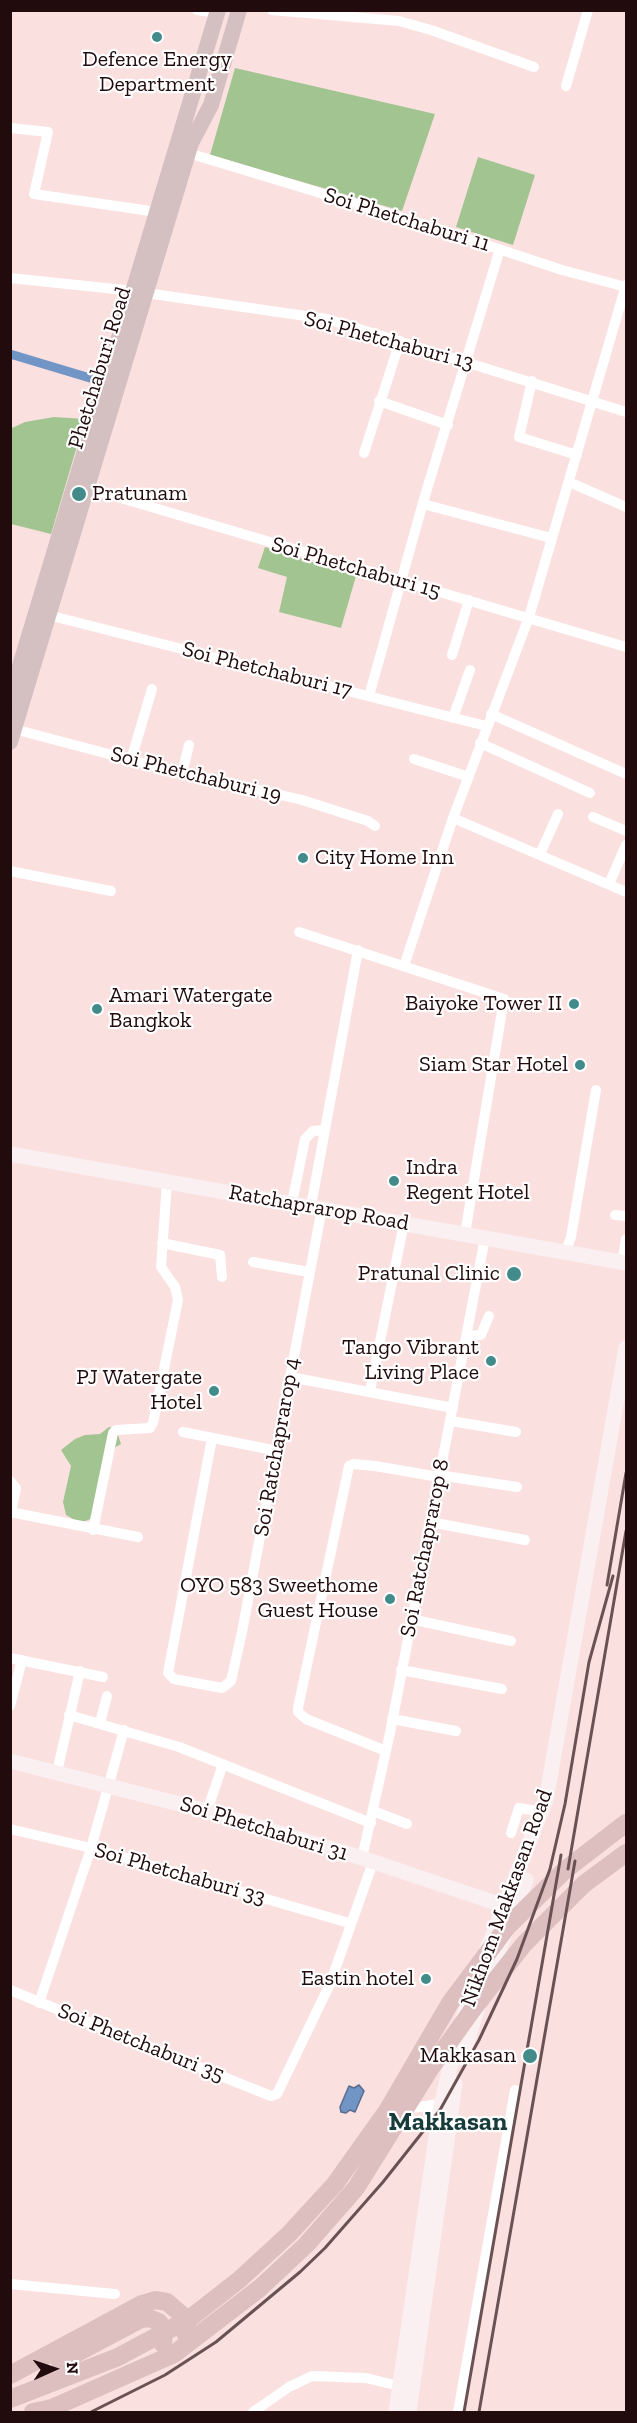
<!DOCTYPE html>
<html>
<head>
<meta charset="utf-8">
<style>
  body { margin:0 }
  #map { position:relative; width:637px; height:2423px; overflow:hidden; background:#fbe0e0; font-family:"Zilla Slab",serif }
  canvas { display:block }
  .frame { position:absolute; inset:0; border:12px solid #210b0d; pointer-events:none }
  .north { position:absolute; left:24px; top:2339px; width:60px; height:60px; -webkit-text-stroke:4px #fff; paint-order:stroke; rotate:87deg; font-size:16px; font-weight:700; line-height:24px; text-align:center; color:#210b0d }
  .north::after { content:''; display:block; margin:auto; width:21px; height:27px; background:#210b0d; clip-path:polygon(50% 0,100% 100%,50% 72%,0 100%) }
</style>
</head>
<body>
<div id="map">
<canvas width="637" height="2423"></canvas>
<div class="frame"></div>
<div class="north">N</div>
</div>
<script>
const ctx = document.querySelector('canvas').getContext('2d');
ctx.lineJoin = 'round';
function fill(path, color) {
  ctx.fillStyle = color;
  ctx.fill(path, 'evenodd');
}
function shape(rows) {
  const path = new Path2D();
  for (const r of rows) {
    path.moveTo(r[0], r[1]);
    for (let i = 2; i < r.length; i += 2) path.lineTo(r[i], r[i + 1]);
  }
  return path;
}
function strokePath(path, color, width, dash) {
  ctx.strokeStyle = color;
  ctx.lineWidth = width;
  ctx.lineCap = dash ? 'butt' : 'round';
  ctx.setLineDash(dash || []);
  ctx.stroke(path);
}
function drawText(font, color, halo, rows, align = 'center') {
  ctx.font = font + ' "Zilla Slab",serif';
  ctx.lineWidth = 4.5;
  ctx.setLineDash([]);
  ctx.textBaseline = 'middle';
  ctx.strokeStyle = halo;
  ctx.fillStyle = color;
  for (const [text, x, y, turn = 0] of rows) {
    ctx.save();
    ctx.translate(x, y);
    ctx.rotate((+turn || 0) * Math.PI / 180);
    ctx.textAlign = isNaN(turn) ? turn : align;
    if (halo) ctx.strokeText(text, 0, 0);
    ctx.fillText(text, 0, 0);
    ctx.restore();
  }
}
fill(shape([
  [235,68,435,114,402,211,210,155],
  [478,157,535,175,513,245,456,227],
  [54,417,85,419,51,534,11,524,10,429,25,422],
  [265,547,356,576,341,628,279,612,287,577,258,568],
  [109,1427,116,1429,121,1444,114,1448,93,1518,80,1523,66,1515,63,1502,71,1466,61,1450,75,1439,85,1435,100,1434]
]), '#a1c491');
const water = shape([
  [359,2085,364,2091,355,2112,350,2110,346,2113,341,2112,340,2107,349,2086,354,2088,359,2085]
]);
fill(water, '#7195c5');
strokePath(water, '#596c8e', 1.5);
strokePath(shape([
  [10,354,90,378]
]), '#7195c5', 9);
strokePath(shape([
  [197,10,217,13],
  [272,10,399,21,431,30,534,67],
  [566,86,588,10],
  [10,128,48,132,34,194,157,212],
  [188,153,426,225,562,270,626,287],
  [10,278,134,291],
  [146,293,327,319,626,412],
  [532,381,519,437,577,455],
  [379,401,448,425],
  [364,453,400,341],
  [569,482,626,507],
  [87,488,626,647],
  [423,504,551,538],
  [48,615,486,726],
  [452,655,469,600],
  [369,696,424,499,500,249],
  [491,714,626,774],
  [453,718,470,670],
  [14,729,146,764,302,800,368,821,375,826],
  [480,743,590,793],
  [414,759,469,777],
  [131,760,152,689],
  [182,773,189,745],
  [593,817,626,831],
  [453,818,626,892],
  [540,854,558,814],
  [10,871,111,891],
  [609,884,626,845],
  [299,932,504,999,465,1234],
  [404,966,453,818,529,617,626,285],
  [292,1203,305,1139,313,1131,325,1130],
  [311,1206,358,950],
  [615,1215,626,1216],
  [162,1243,220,1255,222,1277],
  [565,1253,571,1237,596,1090],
  [253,1262,309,1272],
  [622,1262,626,1239],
  [466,1336,481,1335,489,1316],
  [290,1377,453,1408],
  [370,1391,404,1223],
  [451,1421,516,1432],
  [183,1432,278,1451],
  [212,1438,168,1673,174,1679,222,1688,231,1681,242,1632,322,1208],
  [440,1472,445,1476,517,1487],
  [10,1481,16,1488,11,1513],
  [10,1512,138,1537],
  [430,1522,525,1540],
  [93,1530,113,1433,116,1430,150,1428,153,1423,178,1300,175,1287,161,1267,167,1182],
  [411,1619,511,1641],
  [10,1658,103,1677],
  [401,1670,502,1689],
  [10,1706,22,1660],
  [69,1715,179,1747,371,1823],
  [392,1719,456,1731],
  [100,1723,107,1696],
  [386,1751,306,1719,298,1712,298,1708,349,1466,354,1464,375,1466,439,1477],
  [57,1772,80,1671],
  [207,1811,223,1764],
  [373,1811,407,1824],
  [10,1829,91,1848,349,1923],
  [511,1833,519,1808,543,1812],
  [362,1858,390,1733,485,1238],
  [10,1990,206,2070,271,2096,277,2094,330,1984,373,1862],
  [39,2003,91,1848,124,1730],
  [405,2109,446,2103],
  [10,2284,115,2294],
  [253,2412,289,2387,312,2376,366,2378,399,2386],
  [458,2412,515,2090]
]), '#fff', 10);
strokePath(shape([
  [10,1154,626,1263],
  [10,1761,207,1811,362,1858,511,1908],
  [488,1947,546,1800,626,1348],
  [462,2058,485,1985,526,1880],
  [396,2412,440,2110,458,2033,479,1970],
  [409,2412,455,2084]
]), '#faf0f1', 15);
strokePath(shape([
  [10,699,218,10],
  [10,742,191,143,211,105,239,10]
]), '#d4c0c1', 16);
strokePath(shape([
  [60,2362,141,2319,149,2318,159,2322,164,2330,163,2344],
  [10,2375,142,2304,155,2300,167,2302,182,2315,187,2326,185,2333],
  [10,2399,118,2357,189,2319,239,2280,289,2234,335,2184,387,2111,450,2003,507,1927,565,1870,626,1823],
  [33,2412,52,2408,174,2354,260,2288,306,2245,356,2188,430,2069,473,2009,524,1944,584,1884,626,1853]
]), '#ddbfc0', 18);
strokePath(shape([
  [607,1585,626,1473],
  [568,1869,626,1531],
  [91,2412,165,2375,216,2342,300,2272,325,2248,383,2182,440,2110,479,2040,517,1959,550,1869,565,1804,589,1662,613,1576],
  [464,2412,561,1855],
  [479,2412,575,1861]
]), '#6a5253', 3);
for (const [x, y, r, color] of [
  [157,37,6,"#438b8b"],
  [79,494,8,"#438b8b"],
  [303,858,6,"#438b8b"],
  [574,1004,6,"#438b8b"],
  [97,1009,6,"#438b8b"],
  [580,1065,6,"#438b8b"],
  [394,1181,6,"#438b8b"],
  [514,1274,8,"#438b8b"],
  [491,1361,6,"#438b8b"],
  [214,1391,6,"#438b8b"],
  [390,1599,6,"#438b8b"],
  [426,1979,6,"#438b8b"],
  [530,2056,8,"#438b8b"]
]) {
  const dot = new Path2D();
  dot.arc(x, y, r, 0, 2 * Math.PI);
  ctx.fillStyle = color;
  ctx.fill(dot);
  strokePath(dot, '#fff', 2);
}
drawText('22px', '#210b0d', '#fff', [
  ["Defence Energy",157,60,"center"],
  ["Department",157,85,"center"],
  ["Pratunam",92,494,"left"],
  ["City Home Inn",315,858,"left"],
  ["Amari Watergate",109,996,"left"],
  ["Bangkok",109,1021,"left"],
  ["Baiyoke Tower II",562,1004],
  ["Siam Star Hotel",568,1065],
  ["Indra",406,1168,"left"],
  ["Regent Hotel",406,1193,"left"],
  ["Pratunal Clinic",500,1274],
  ["Tango Vibrant",479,1348],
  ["Living Place",479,1373],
  ["PJ Watergate",202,1378],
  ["Hotel",202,1403],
  ["OYO 583 Sweethome",378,1586],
  ["Guest House",378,1611],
  ["Eastin hotel",414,1979],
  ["Makkasan",516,2056]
], 'right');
drawText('22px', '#210b0d', '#fff', [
  ["Soi Phetchaburi 11",407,220,17],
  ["Soi Phetchaburi 13",389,341,15],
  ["Phetchaburi Road",100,368,-73],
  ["Soi Phetchaburi 15",356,568,16],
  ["Soi Phetchaburi 17",267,670,14],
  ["Soi Phetchaburi 19",196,775,14],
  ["Ratchaprarop Road",319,1208,10],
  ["Soi Ratchaprarop 4",277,1447,-80],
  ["Soi Ratchaprarop 8",425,1548,-79],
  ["Soi Phetchaburi 31",264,1829,17],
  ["Soi Phetchaburi 33",180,1874,16],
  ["Nikhom Makkasan Road",507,1898,-70],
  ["Soi Phetchaburi 35",141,2043,22]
]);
drawText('bold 26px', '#183b3b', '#fff', [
  ["Makkasan",448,2123]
]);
</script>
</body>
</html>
